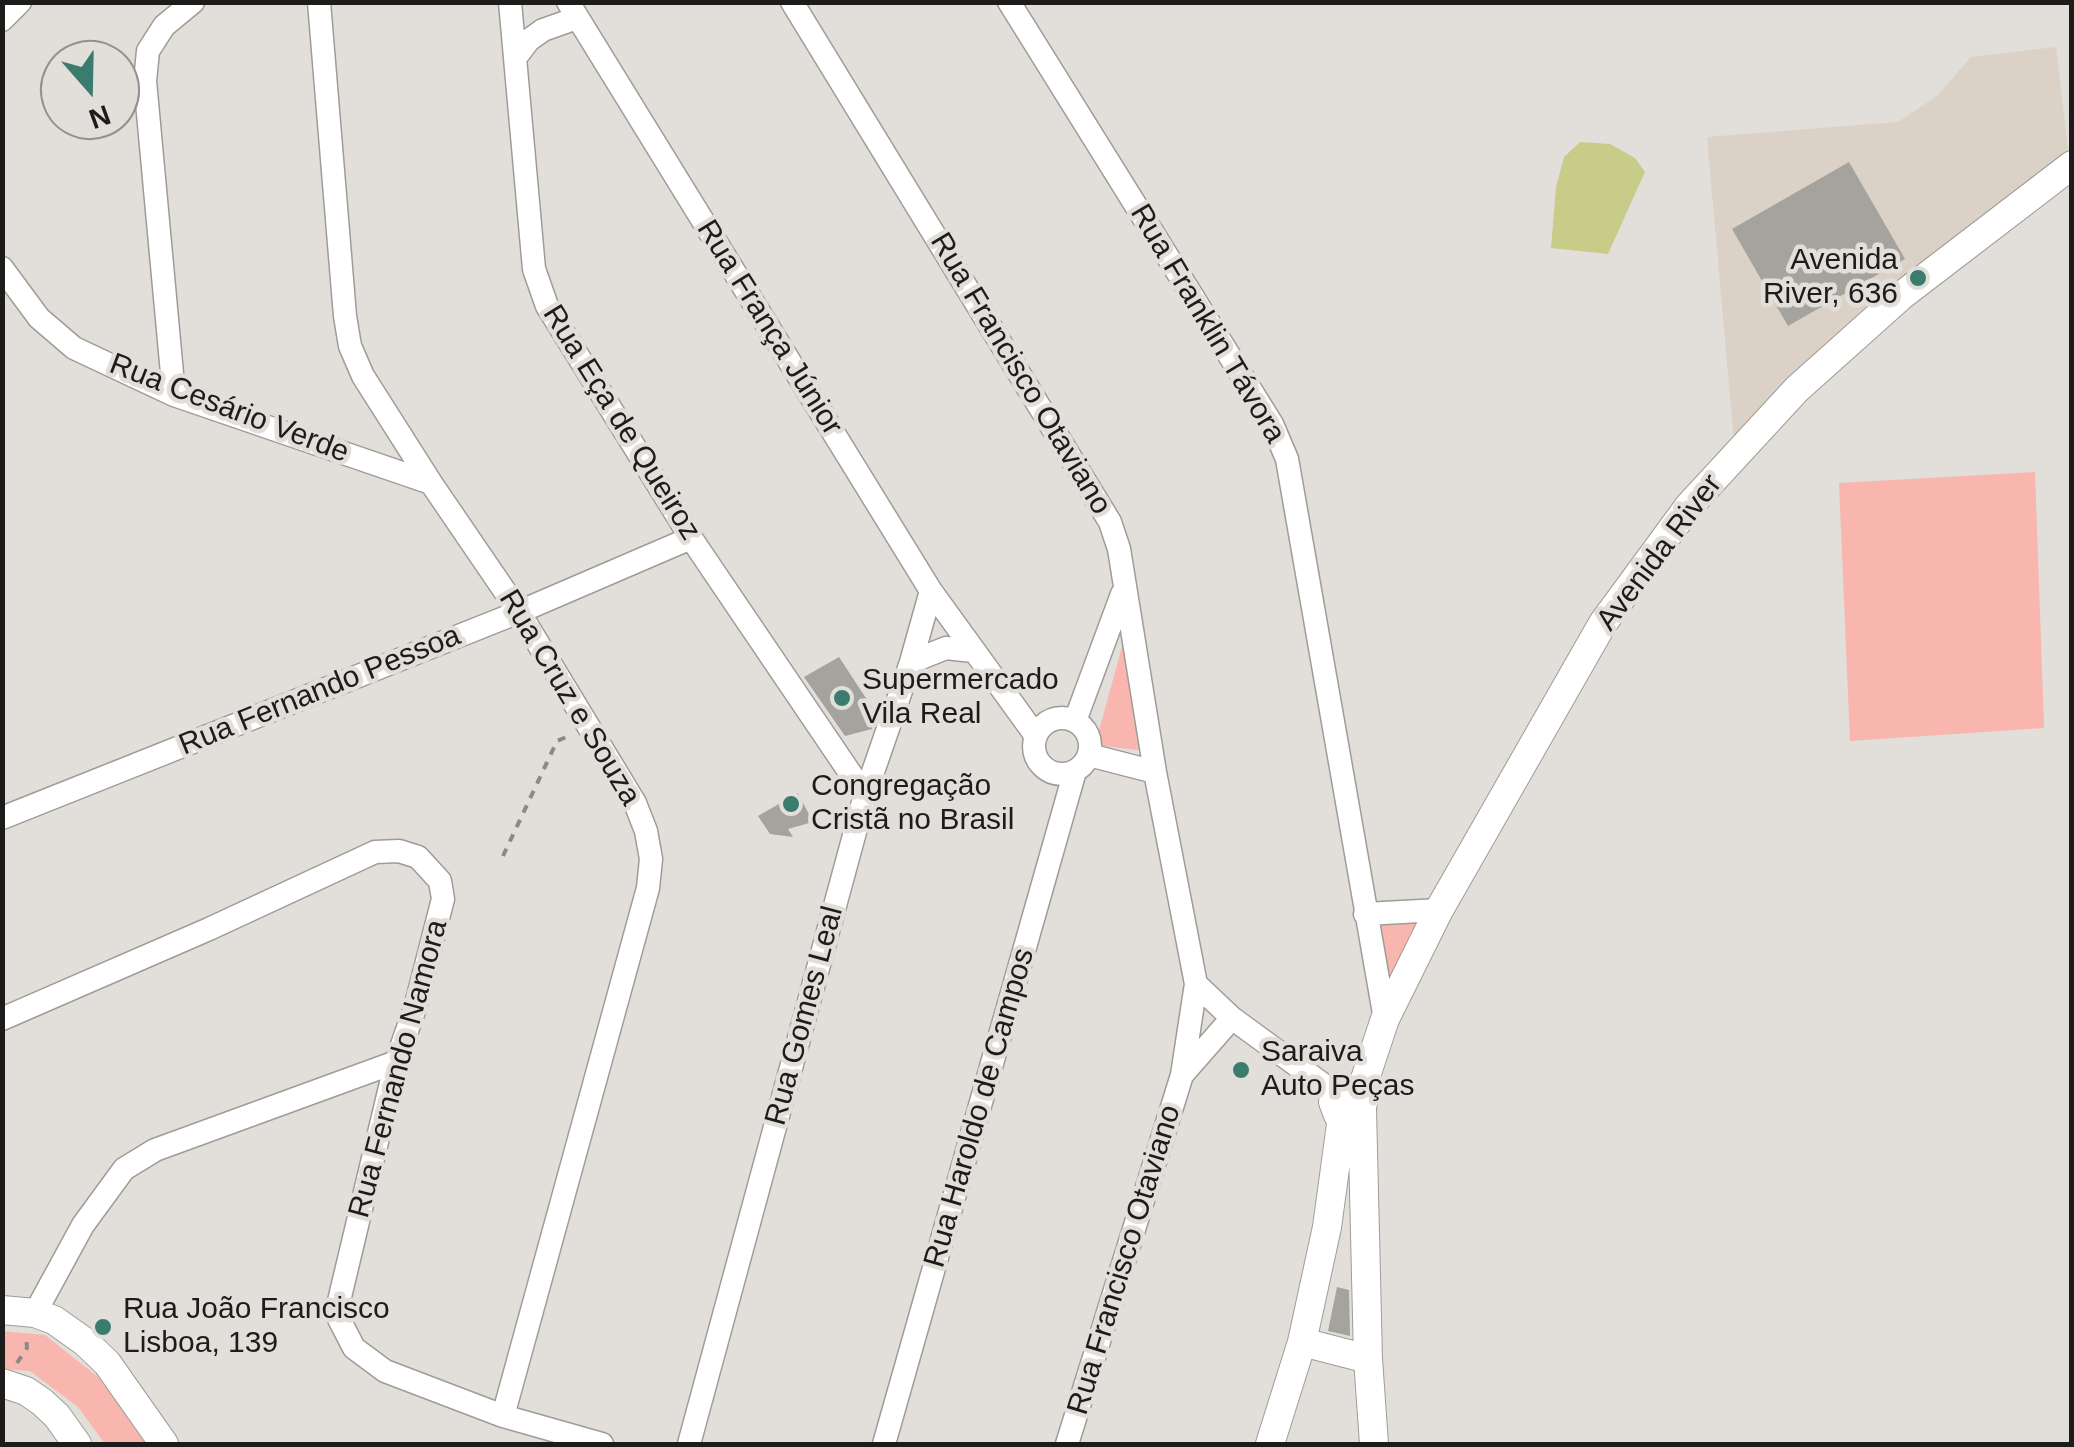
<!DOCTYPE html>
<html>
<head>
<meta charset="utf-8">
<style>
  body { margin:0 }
  #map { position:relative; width:2074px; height:1447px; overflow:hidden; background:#e2deda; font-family:Arial,sans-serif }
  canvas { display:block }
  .frame { position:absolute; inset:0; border:5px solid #1d1c1a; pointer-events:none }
  .north { position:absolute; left:40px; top:40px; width:100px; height:100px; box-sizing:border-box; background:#e2deda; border:2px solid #93908d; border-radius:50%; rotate:160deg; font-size:28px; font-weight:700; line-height:40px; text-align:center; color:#1d1c1a }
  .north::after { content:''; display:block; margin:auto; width:35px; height:45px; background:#3a7d6e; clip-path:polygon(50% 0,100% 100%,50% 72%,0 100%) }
</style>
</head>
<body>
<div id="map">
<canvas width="2074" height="1447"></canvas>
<div class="frame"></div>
<div class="north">N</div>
</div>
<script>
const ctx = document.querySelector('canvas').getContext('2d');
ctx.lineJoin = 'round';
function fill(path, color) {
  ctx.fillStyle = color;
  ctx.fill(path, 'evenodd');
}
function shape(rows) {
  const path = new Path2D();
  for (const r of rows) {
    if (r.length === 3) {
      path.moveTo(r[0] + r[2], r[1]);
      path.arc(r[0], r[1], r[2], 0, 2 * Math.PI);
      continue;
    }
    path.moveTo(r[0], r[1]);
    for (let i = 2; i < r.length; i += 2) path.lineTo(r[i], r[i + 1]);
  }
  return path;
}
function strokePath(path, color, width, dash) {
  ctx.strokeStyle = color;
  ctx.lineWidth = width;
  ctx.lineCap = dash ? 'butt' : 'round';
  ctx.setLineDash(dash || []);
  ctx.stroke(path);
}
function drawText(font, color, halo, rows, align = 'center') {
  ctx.font = font + ' Arial,sans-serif';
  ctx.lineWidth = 9;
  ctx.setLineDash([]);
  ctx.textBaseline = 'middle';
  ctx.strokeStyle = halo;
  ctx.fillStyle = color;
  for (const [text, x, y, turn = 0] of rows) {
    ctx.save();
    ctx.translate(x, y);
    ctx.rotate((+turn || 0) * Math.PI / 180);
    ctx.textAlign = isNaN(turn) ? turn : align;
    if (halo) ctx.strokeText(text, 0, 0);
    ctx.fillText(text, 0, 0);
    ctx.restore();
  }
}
fill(shape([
  [2056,47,2069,157,1734,441,1707,137,1898,122,1937,96,1971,57]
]), '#dbd1c7');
fill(shape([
  [2035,472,2044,728,1850,741,1839,483],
  [1125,636,1146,751,1095,745],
  [1418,920,1385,987,1377,925],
  [2,1331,45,1335,98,1377,148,1444,105,1444,78,1407,30,1371,3,1369]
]), '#f9b6ae');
fill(shape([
  [1580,142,1610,144,1635,158,1645,172,1608,254,1551,248,1556,187,1564,157]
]), '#c7cd89');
fill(shape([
  [1849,162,1905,259,1788,326,1732,229],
  [839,657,877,715,872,729,845,736,804,677],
  [798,793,813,822,788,829,793,837,770,834,758,816],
  [1337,1287,1349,1290,1350,1336,1328,1331]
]), '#a4a39e');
const minor = shape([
  [319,2,345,316,350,346,363,376,431,483,519,612,635,803,646,831,651,859,648,888,503,1416],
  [510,2,534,269,547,306,691,538,865,795],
  [568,2,931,591,1036,736],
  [792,2,1110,522,1119,549,1155,772,1196,984,1182,1075,1067,1444],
  [1009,2,1272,424,1287,459,1385,1019],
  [2,20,20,2],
  [516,57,529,40,543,30,577,18],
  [2,268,39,318,74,348,174,395,431,483],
  [174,395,145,81,148,51,164,26,193,2],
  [911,662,946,648,973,651],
  [1062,746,28],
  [1075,721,1122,594],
  [1089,755,1155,772],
  [2,818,519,612,691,538],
  [1365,914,1439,910],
  [1196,984,1232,1018,1336,1094],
  [2,1019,209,929,375,852,399,851,418,857,440,881,443,899,415,1008,396,1062,339,1301,339,1319,354,1348,385,1371,503,1416,602,1444],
  [1182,1075,1232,1018],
  [35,1313,83,1225,124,1169,155,1150,396,1062],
  [689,1444,865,795,911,662,931,591],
  [884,1444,1075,771]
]);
const tertiary = shape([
  [1360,1094,1348,1088,1340,1091,1333,1102,1338,1115,1352,1118,1360,1112,1363,1103,1360,1094,1385,1019,1439,910,1603,623,1689,506,1797,389,1901,296,2072,165],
  [1362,1108,1368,1359,1374,1444],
  [2,1310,35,1313,54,1320,85,1342,107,1363,164,1444],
  [1302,1342,1368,1359],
  [2,1383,26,1391,42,1402,57,1416,77,1444],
  [1270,1444,1302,1342,1327,1227,1342,1117]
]);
strokePath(minor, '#9f9c98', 25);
strokePath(tertiary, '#9f9c98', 30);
strokePath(shape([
  [503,856,557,741,571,735],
  [17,1363,27,1348,26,1336]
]), '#8c8a87', 4, [8, 8]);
strokePath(minor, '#fff', 22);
strokePath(tertiary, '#fff', 28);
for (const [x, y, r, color] of [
  [1918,278,10,"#3a7d6e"],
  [842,698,10,"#3a7d6e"],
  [791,804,10,"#3a7d6e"],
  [1241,1070,10,"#3a7d6e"],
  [103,1327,10,"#3a7d6e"]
]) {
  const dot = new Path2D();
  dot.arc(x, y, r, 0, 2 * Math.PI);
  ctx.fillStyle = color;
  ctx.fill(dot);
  strokePath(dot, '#e2deda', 4);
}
drawText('30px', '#1d1c1a', '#e2deda', [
  ["Avenida",1898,261,"right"],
  ["River, 636",1898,295,"right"],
  ["Supermercado",862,681],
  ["Vila Real",862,715],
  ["Congregação",811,787],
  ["Cristã no Brasil",811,821],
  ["Saraiva",1261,1053],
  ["Auto Peças",1261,1087],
  ["Rua João Francisco",123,1310],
  ["Lisboa, 139",123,1344]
], 'left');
drawText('30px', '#1d1c1a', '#e2deda', [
  ["Rua Franklin Távora",1207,324,59],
  ["Rua França Júnior",769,328,58],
  ["Rua Francisco Otaviano",1020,374,59],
  ["Rua Cesário Verde",229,409,21],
  ["Rua Eça de Queiroz",621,423,58],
  ["Avenida River",1660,553,-53],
  ["Rua Fernando Pessoa",320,691,-22],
  ["Rua Cruz e Souza",569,698,59],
  ["Rua Gomes Leal",805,1016,-75],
  ["Rua Fernando Namora",399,1069,-75],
  ["Rua Haroldo de Campos",980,1108,-74],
  ["Rua Francisco Otaviano",1125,1260,-73]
]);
</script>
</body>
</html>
